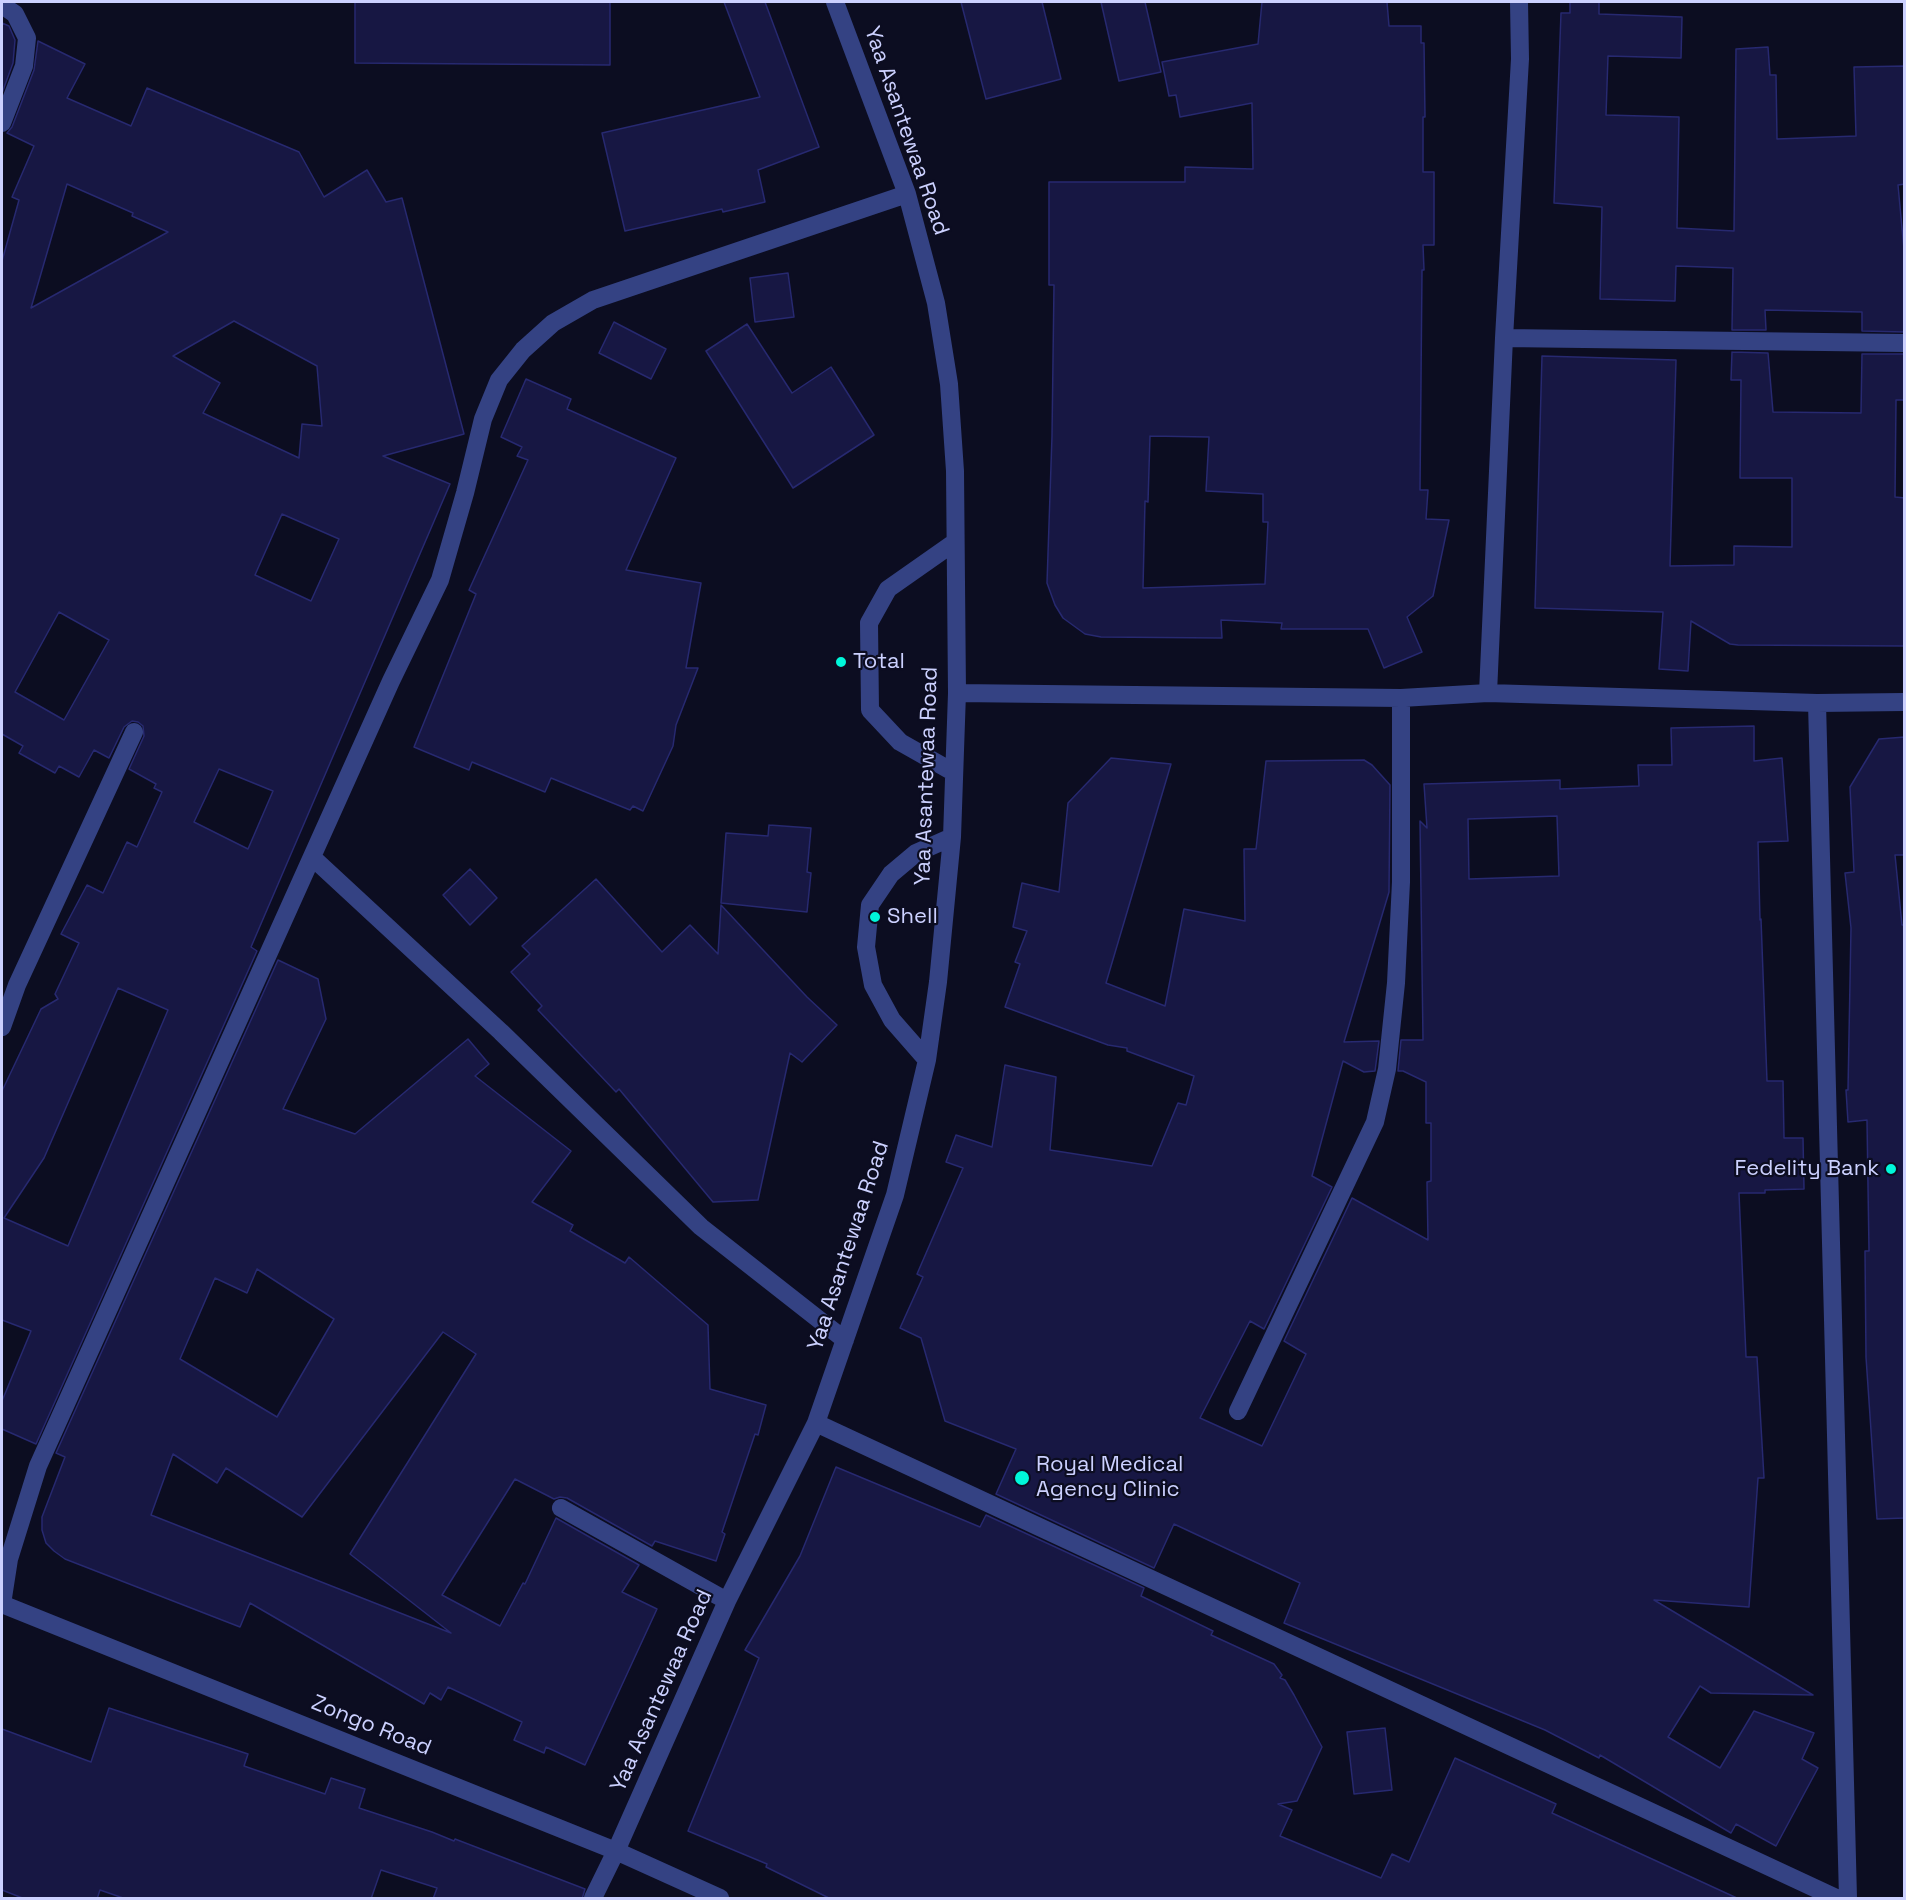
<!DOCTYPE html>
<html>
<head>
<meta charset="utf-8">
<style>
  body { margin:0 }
  #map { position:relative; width:1906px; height:1900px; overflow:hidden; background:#0c0d21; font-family:"Space Grotesk",sans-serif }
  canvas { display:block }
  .frame { position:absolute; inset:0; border:3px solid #ccd1ff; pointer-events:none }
</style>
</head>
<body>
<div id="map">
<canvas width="1906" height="1900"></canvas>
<div class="frame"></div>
</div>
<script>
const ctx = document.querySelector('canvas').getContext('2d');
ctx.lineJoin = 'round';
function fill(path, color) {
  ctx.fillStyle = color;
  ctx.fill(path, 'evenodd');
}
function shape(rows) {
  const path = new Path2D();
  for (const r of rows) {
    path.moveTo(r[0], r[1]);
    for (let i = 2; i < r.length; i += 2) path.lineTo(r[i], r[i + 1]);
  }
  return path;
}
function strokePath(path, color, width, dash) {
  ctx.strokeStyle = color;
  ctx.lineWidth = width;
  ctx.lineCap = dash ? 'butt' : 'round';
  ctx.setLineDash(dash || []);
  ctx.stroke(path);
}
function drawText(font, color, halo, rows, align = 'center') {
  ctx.font = font + ' "Space Grotesk",sans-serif';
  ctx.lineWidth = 4.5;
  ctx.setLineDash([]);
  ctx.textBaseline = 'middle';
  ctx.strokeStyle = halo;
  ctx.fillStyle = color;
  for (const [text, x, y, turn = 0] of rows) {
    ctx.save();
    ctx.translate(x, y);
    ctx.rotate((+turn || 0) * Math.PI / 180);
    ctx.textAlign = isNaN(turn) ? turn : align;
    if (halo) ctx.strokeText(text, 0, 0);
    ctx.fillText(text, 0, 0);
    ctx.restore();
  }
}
const building = shape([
  [355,2,610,2,610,65,355,63,355,2],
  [724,2,765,2,819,147,758,170,765,202,723,212,722,209,625,231,602,133,760,97,724,2],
  [961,2,1042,2,1061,79,986,99,961,2],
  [1101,2,1145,2,1161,72,1119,81,1101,2],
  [1262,2,1387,2,1389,26,1421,26,1421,43,1424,43,1425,117,1423,117,1423,172,1434,172,1434,245,1423,245,1424,270,1422,270,1420,490,1428,490,1426,519,1449,520,1433,596,1407,617,1422,652,1384,668,1368,629,1281,629,1282,623,1221,620,1222,638,1101,637,1085,634,1063,618,1055,605,1047,583,1052,436,1054,285,1049,285,1049,182,1185,182,1185,167,1253,169,1252,103,1180,117,1176,95,1169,96,1162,62,1258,44,1262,2],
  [1150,436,1209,437,1206,491,1263,494,1263,522,1268,522,1265,584,1143,588,1145,501,1148,502,1150,436],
  [1570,2,1599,2,1599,14,1682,17,1681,58,1608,56,1606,115,1679,117,1677,228,1734,231,1736,49,1768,47,1770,75,1776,75,1777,139,1856,136,1854,67,1905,66,1905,184,1898,185,1905,260,1905,332,1862,331,1862,312,1765,310,1766,330,1732,330,1733,268,1676,266,1675,301,1600,299,1602,207,1554,203,1561,13,1570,13,1570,2],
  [2,23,9,26,15,40,13,63,2,93,2,23],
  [38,41,85,64,67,98,131,126,147,88,299,152,324,197,367,170,386,202,402,198,464,434,383,456,450,484,251,947,257,951,36,1444,2,1429,2,1401,31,1331,2,1320,2,1091,41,1009,58,999,55,994,79,943,61,934,87,885,103,893,127,842,137,847,162,792,154,788,156,784,129,769,144,736,143,726,138,722,132,721,124,727,109,758,94,750,79,777,59,766,55,773,19,753,23,746,2,734,2,261,19,200,12,197,34,146,7,133,12,127,34,70,38,41],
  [67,184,133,213,132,216,168,232,31,308,67,184],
  [234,321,317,366,322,426,302,424,299,458,203,413,220,383,173,356,234,321],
  [282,514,339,539,311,601,255,575,282,514],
  [59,612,109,640,64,720,15,692,59,612],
  [219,769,273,791,248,849,194,822,219,769],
  [118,988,168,1010,68,1246,4,1218,44,1158,118,988],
  [788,273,794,317,755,322,750,278,788,273],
  [614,322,666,349,651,379,599,353,614,322],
  [747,324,792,393,831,367,874,435,793,488,706,351,747,324],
  [1732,352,1768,353,1773,412,1861,413,1862,354,1905,354,1905,400,1896,400,1895,497,1905,498,1905,646,1738,645,1730,644,1691,621,1688,671,1659,669,1663,612,1535,608,1542,356,1676,360,1670,566,1734,565,1734,546,1792,547,1792,478,1740,478,1741,380,1731,380,1732,352],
  [526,379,571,399,567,409,676,458,626,570,701,583,686,668,698,668,676,725,673,746,643,811,633,806,630,810,551,778,545,792,472,762,469,770,414,747,476,594,469,590,528,460,517,456,522,447,501,437,526,379],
  [1754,726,1754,761,1782,758,1788,841,1758,842,1760,920,1761,919,1767,1081,1783,1081,1784,1138,1803,1138,1804,1189,1765,1190,1765,1193,1739,1193,1746,1357,1757,1357,1764,1478,1758,1478,1749,1607,1654,1600,1813,1695,1711,1693,1700,1686,1668,1737,1720,1768,1754,1711,1814,1733,1802,1759,1818,1768,1776,1846,1736,1824,1731,1833,1600,1755,1599,1758,1545,1730,1284,1623,1300,1583,1174,1524,1154,1568,996,1494,1016,1449,945,1421,921,1338,900,1328,923,1277,917,1274,963,1168,946,1162,956,1135,992,1147,1005,1065,1056,1077,1050,1150,1152,1166,1178,1103,1186,1105,1194,1076,1127,1051,1127,1048,1108,1045,1005,1007,1020,964,1015,962,1027,931,1013,927,1022,883,1059,892,1068,803,1111,758,1171,764,1106,983,1165,1006,1184,909,1245,921,1244,849,1256,849,1266,761,1364,760,1372,765,1390,785,1389,892,1344,1042,1379,1041,1375,1071,1364,1072,1343,1061,1312,1176,1332,1187,1264,1329,1250,1321,1200,1418,1262,1446,1306,1354,1284,1341,1352,1198,1428,1240,1427,1182,1431,1181,1431,1123,1426,1123,1426,1082,1403,1071,1398,1071,1401,1040,1423,1040,1420,821,1427,828,1424,784,1560,780,1560,789,1639,786,1638,765,1672,765,1671,728,1754,726],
  [1557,816,1559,876,1469,879,1468,819,1557,816],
  [1905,737,1905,855,1895,855,1902,925,1905,925,1905,1518,1877,1519,1866,1357,1865,1251,1869,1251,1867,1120,1848,1122,1846,1090,1848,1090,1851,928,1845,873,1854,872,1850,787,1879,739,1905,737],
  [769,825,811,828,807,872,811,873,807,912,721,903,726,833,768,836,769,825],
  [470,869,497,898,470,925,443,895,470,869],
  [596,879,662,952,690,925,718,954,721,905,807,997,837,1025,802,1062,790,1053,758,1200,713,1202,619,1089,616,1092,538,1010,542,1006,511,972,530,954,522,946,596,879],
  [278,960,318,979,326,1019,283,1109,355,1134,468,1039,489,1064,475,1076,571,1151,532,1202,573,1225,570,1231,625,1263,629,1257,708,1325,710,1389,766,1405,758,1435,755,1434,722,1532,725,1534,716,1561,655,1541,652,1546,567,1498,560,1497,554,1499,515,1479,442,1595,500,1626,523,1583,525,1584,556,1518,639,1565,622,1592,657,1609,585,1765,546,1747,544,1753,514,1740,522,1722,448,1687,441,1700,430,1693,424,1704,250,1603,240,1627,65,1559,54,1551,46,1543,42,1530,42,1517,65,1457,56,1453,278,960],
  [257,1269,334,1319,277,1417,180,1359,215,1278,247,1293,257,1269],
  [443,1332,476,1354,350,1554,451,1633,151,1515,173,1454,217,1483,226,1468,302,1517,443,1332],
  [836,1467,980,1527,986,1515,1144,1588,1141,1596,1213,1631,1211,1635,1274,1664,1282,1675,1280,1678,1285,1680,1294,1695,1322,1747,1297,1801,1278,1804,1292,1810,1280,1836,1381,1878,1392,1854,1409,1862,1455,1758,1556,1804,1552,1813,1739,1899,831,1899,766,1867,767,1864,688,1831,759,1658,745,1650,800,1556,836,1467],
  [109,1708,248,1754,244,1766,325,1794,331,1778,365,1789,359,1808,432,1832,454,1841,455,1839,585,1889,582,1899,433,1899,437,1888,381,1870,371,1899,126,1899,100,1890,97,1899,25,1899,2,1890,2,1729,91,1762,109,1708],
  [1385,1728,1392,1790,1354,1794,1347,1732,1385,1728]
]);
fill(building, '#171743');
strokePath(building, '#272970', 1.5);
strokePath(shape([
  [2,5,15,14,27,38,24,66,2,123],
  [1504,338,1904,343],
  [957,693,1401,698,1488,693,1817,703,1904,702],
  [1488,693,1504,338,1520,59,1519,2],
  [1817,703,1848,1898],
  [953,772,900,742,870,710,869,623,888,589,955,542],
  [312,857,501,1032,701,1227,845,1340],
  [2,1027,17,985,134,732],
  [927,1060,892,1020,873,985,866,947,870,905,891,874,916,853,952,837],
  [1238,1411,1375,1122,1387,1069,1396,983,1401,882,1401,698],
  [816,1423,1836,1898],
  [561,1508,727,1601],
  [2,1604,9,1559,38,1466,391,681,440,580,465,493,483,419,499,380,523,350,553,323,593,300,907,194],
  [2,1604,616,1851,720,1898],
  [593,1898,616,1851,727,1601,816,1423,895,1195,927,1060,938,982,952,837,957,693,955,471,949,384,936,303,907,194,835,2]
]), '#344283', 18);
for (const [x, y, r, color] of [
  [841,662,6,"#00f7da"],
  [875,917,6,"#00f7da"],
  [1891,1169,6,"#00f7da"],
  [1022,1478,8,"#00f7da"]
]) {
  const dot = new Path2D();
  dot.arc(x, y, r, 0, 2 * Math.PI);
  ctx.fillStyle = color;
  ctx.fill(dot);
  strokePath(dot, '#0c0d21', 2);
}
drawText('22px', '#ccd1ff', '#0c0d21', [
  ["Yaa Asantewaa Road",906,131,71],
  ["Yaa Asantewaa Road",927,776,-88],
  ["Yaa Asantewaa Road",849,1246,-72],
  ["Yaa Asantewaa Road",662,1691,-66],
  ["Zongo Road",371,1726,22]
]);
drawText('22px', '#ccd1ff', '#0c0d21', [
  ["Total",853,662],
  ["Shell",887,917],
  ["Fedelity Bank",1879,1169,"right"],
  ["Royal Medical",1036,1465],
  ["Agency Clinic",1036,1490]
], 'left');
</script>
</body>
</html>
